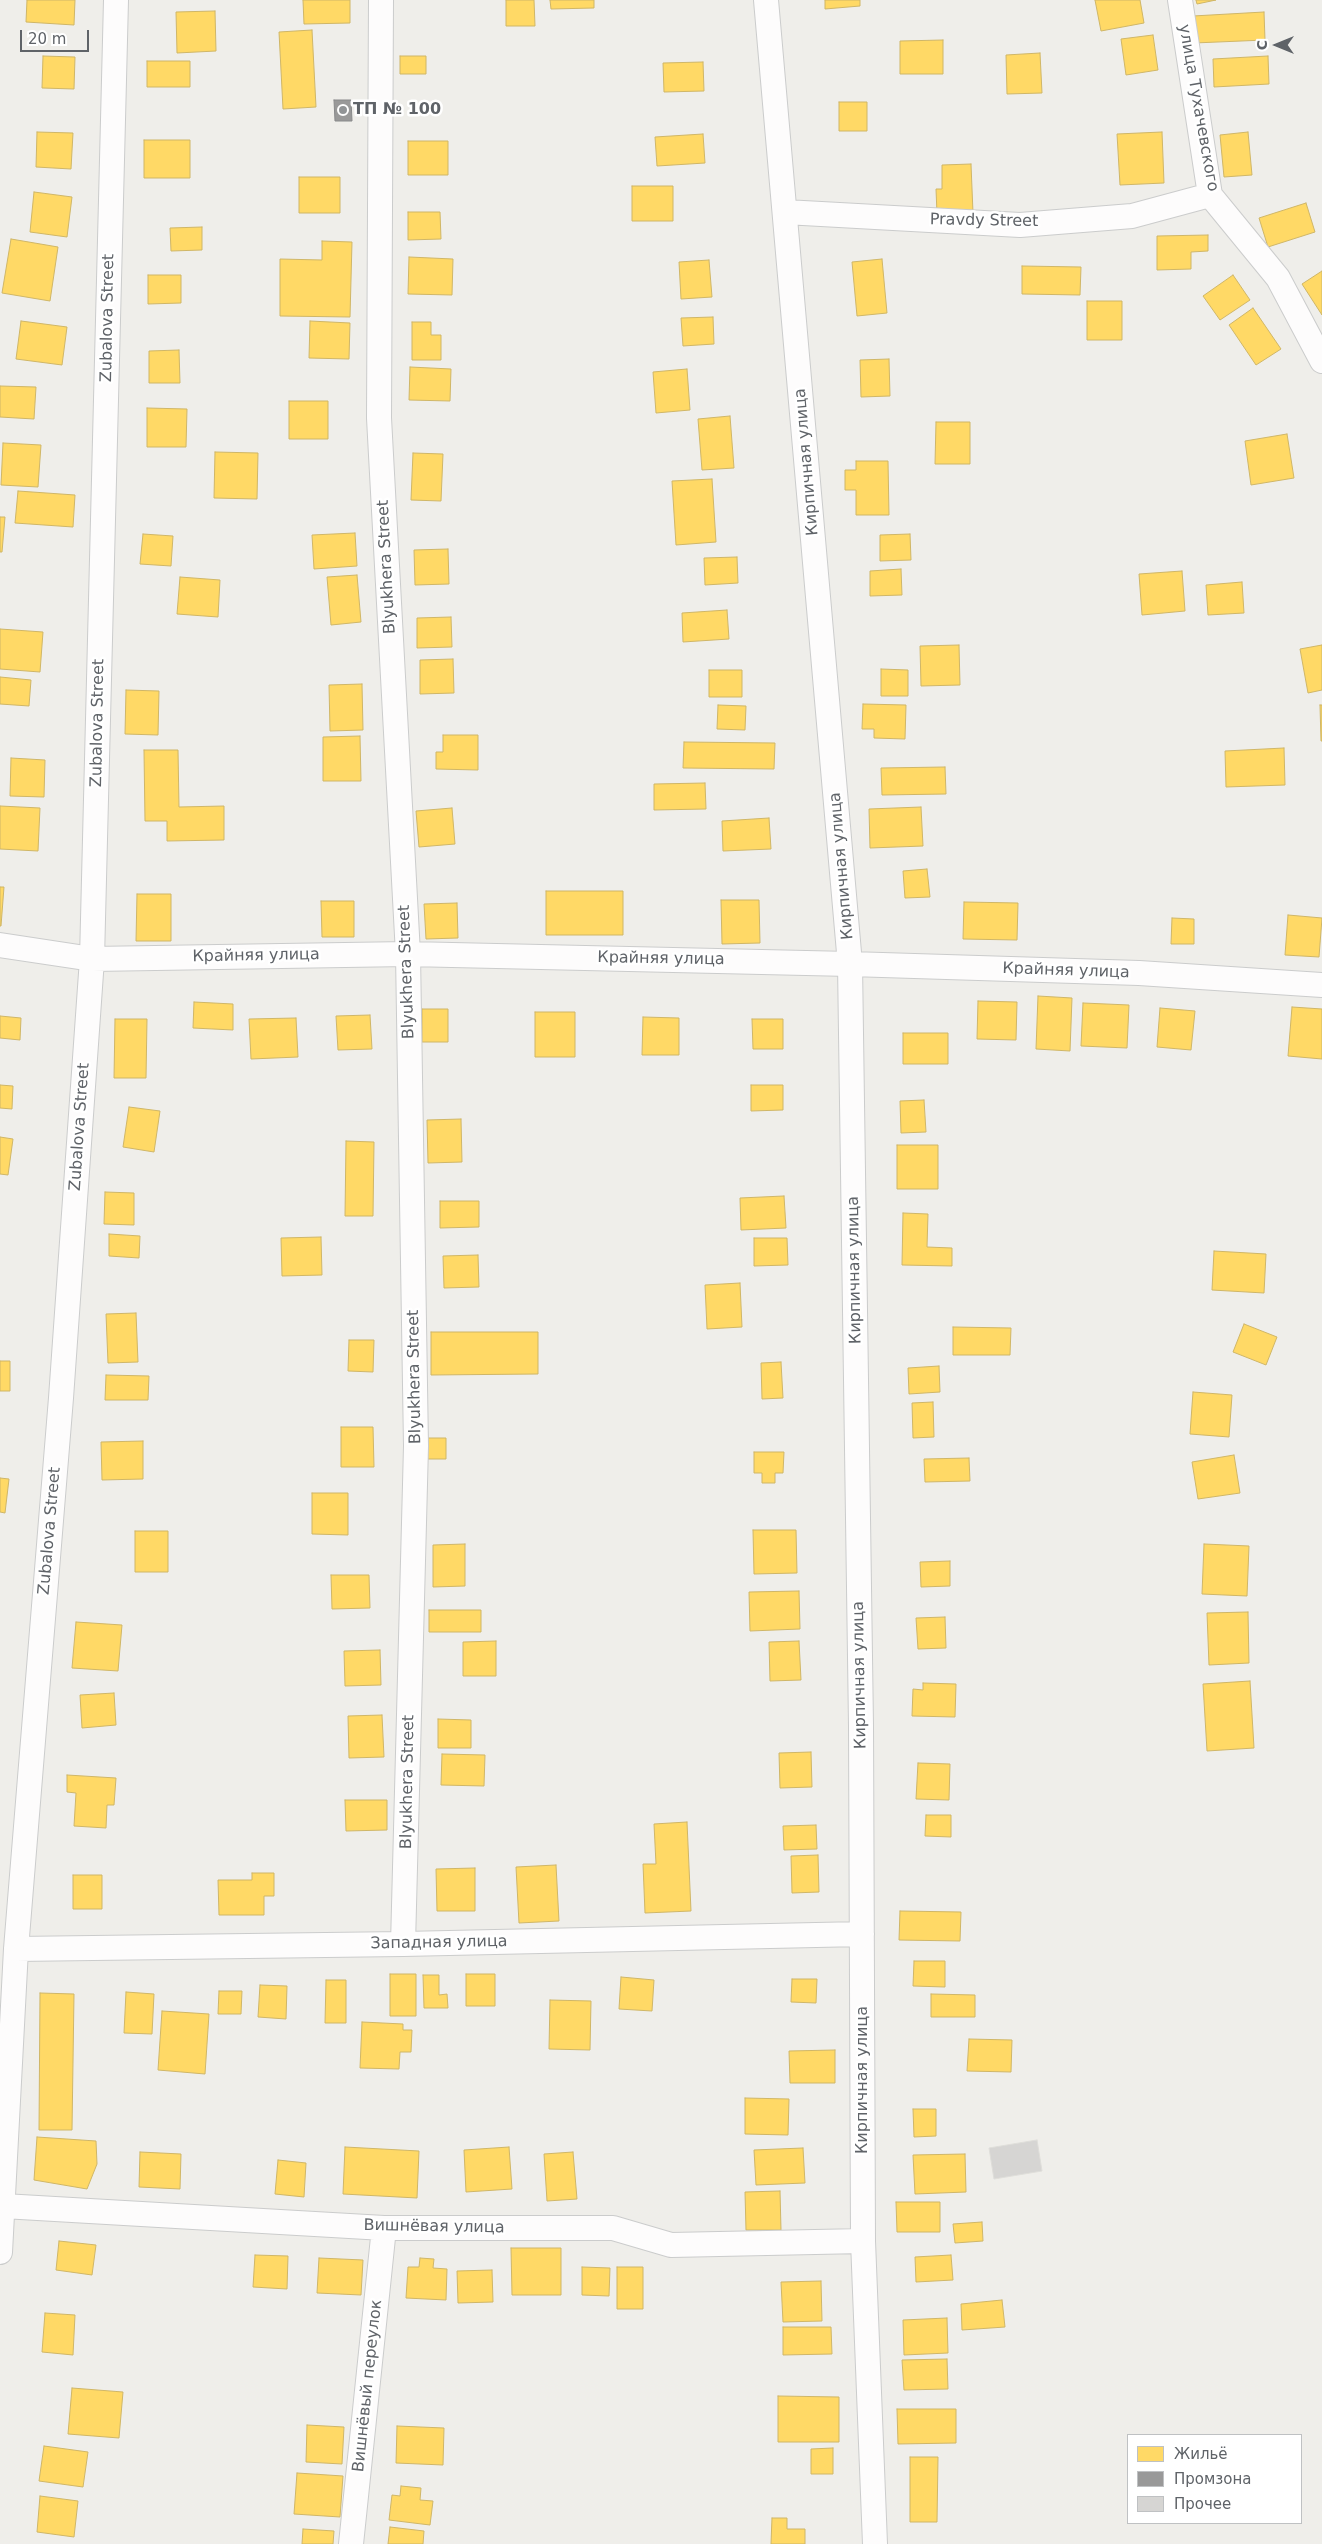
<!DOCTYPE html>
<html>
<head>
<meta charset="utf-8">
<style>
  body { margin:0 }
  #map { position:relative; width:1322px; height:2544px; overflow:hidden; background:#efeeea; font-family:"DejaVu Sans",sans-serif }
  canvas { display:block }
  .legend { position:absolute; left:1127px; top:2434px; width:175px; height:90px; box-sizing:border-box; background:#fff; border:1px solid #bfc1c3; margin:0; padding:6px 9px; list-style:none; font-size:15px; color:#5f6368 }
  .legend li { display:flex; align-items:center; gap:10px; height:25px }
  .legend b { width:25px; border:1px solid #bfc1c3 }
  .north { position:absolute; left:1252px; top:20px; width:50px; height:50px; -webkit-text-stroke:4px #fff; paint-order:stroke; rotate:270deg; font-size:14px; font-weight:700; line-height:20px; text-align:center; color:#5f6368 }
  .north::after { content:''; display:block; margin:auto; width:18px; height:22px; background:#5f6368; clip-path:polygon(50% 0,100% 100%,50% 72%,0 100%) }
  .scale { position:absolute; left:20px; top:30px; width:69px; height:22px; box-sizing:border-box; border:2px solid #5f6368; border-top:0; padding-left:6px; font-size:15px; line-height:18px; white-space:nowrap; color:#5f6368; -webkit-text-stroke:4px #fff; paint-order:stroke }
</style>
</head>
<body>
<div id="map">
<canvas width="1322" height="2544"></canvas>
<ul class="legend">
<li><b style="height:14px;background:#ffd966"></b>Жильё</li>
<li><b style="height:14px;background:#999"></b>Промзона</li>
<li><b style="height:14px;background:#d6d5d3"></b>Прочее</li>
</ul>
<div class="north">С</div>
<div class="scale">20 m</div>
</div>
<script>
const ctx = document.querySelector('canvas').getContext('2d');
ctx.lineJoin = 'round';
function fill(path, color) {
  ctx.fillStyle = color;
  ctx.fill(path, 'evenodd');
}
function shape(rows) {
  const path = new Path2D();
  for (const r of rows) {
    path.moveTo(r[0], r[1]);
    for (let i = 2; i < r.length; i += 2) path.lineTo(r[i], r[i + 1]);
  }
  return path;
}
function strokePath(path, color, width, dash) {
  ctx.strokeStyle = color;
  ctx.lineWidth = width;
  ctx.lineCap = dash ? 'butt' : 'round';
  ctx.setLineDash(dash || []);
  ctx.stroke(path);
}
function drawText(font, color, halo, rows, align = 'center') {
  ctx.font = font + ' "DejaVu Sans",sans-serif';
  ctx.lineWidth = 5;
  ctx.setLineDash([]);
  ctx.textBaseline = 'middle';
  ctx.strokeStyle = halo;
  ctx.fillStyle = color;
  for (const [text, x, y, turn = 0] of rows) {
    ctx.save();
    ctx.translate(x, y);
    ctx.rotate((+turn || 0) * Math.PI / 180);
    ctx.textAlign = isNaN(turn) ? turn : align;
    if (halo) ctx.strokeText(text, 0, 0);
    ctx.fillText(text, 0, 0);
    ctx.restore();
  }
}
const homes = shape([
  [27,0,75,0,74,25,26,22,27,0],
  [303,0,350,0,350,23,304,24,303,0],
  [506,0,534,0,535,26,506,26,506,0],
  [550,0,594,0,594,8,551,9,550,0],
  [825,0,860,0,860,6,825,9,825,0],
  [1095,0,1140,0,1144,23,1101,31,1095,0],
  [1196,0,1216,0,1197,4,1196,0],
  [215,11,216,51,177,53,176,12,215,11],
  [1264,12,1265,40,1194,43,1193,16,1264,12],
  [312,30,316,107,283,109,279,32,312,30],
  [1153,35,1158,70,1126,75,1121,39,1153,35],
  [943,40,943,74,900,74,900,41,943,40],
  [1040,53,1042,93,1007,94,1006,55,1040,53],
  [43,56,75,57,74,89,42,88,43,56],
  [400,56,426,56,426,74,400,74,400,56],
  [1268,56,1269,84,1214,87,1213,59,1268,56],
  [147,61,190,61,190,87,147,87,147,61],
  [703,62,704,91,664,92,663,63,703,62],
  [839,102,867,102,867,131,839,131,839,102],
  [37,132,73,133,71,169,36,167,37,132],
  [1162,132,1164,183,1120,185,1117,134,1162,132],
  [1248,132,1252,175,1224,177,1220,135,1248,132],
  [703,134,705,163,657,166,655,137,703,134],
  [144,140,190,140,190,178,144,178,144,140],
  [408,141,448,141,448,175,408,175,408,141],
  [971,164,973,213,937,214,936,189,942,189,942,165,971,164],
  [299,177,340,177,340,213,299,213,299,177],
  [632,186,673,186,673,221,632,221,632,186],
  [34,192,72,197,67,237,30,232,34,192],
  [1306,203,1315,232,1268,247,1259,218,1306,203],
  [408,212,440,212,441,239,408,240,408,212],
  [202,227,202,250,171,251,170,228,202,227],
  [1208,235,1208,251,1191,252,1191,269,1157,270,1157,236,1208,235],
  [11,239,58,247,50,301,2,293,11,239],
  [322,241,352,242,350,317,280,316,280,259,322,260,322,241],
  [409,257,453,259,452,295,408,294,409,257],
  [882,259,887,313,857,316,852,262,882,259],
  [709,260,712,297,681,299,679,262,709,260],
  [1022,266,1081,267,1080,295,1022,294,1022,266],
  [1322,271,1322,315,1302,284,1322,271],
  [148,275,181,275,181,303,148,304,148,275],
  [1233,275,1250,300,1220,320,1203,296,1233,275],
  [1087,301,1122,301,1122,340,1087,340,1087,301],
  [1253,308,1281,349,1256,365,1229,325,1253,308],
  [713,317,714,344,683,346,681,318,713,317],
  [21,321,67,327,62,365,16,359,21,321],
  [310,321,350,323,349,359,309,358,310,321],
  [412,322,431,322,431,335,441,335,441,360,412,360,412,322],
  [179,350,180,383,149,383,149,351,179,350],
  [889,359,890,396,861,397,860,360,889,359],
  [410,367,451,369,450,401,409,400,410,367],
  [687,369,690,410,656,413,653,372,687,369],
  [0,386,36,387,34,419,0,417,0,386],
  [289,401,328,401,328,439,289,439,289,401],
  [147,408,187,409,186,447,147,447,147,408],
  [730,416,734,468,702,470,698,419,730,416],
  [936,422,970,422,970,464,935,464,936,422],
  [1287,434,1294,478,1251,485,1245,441,1287,434],
  [3,443,41,445,38,487,1,485,3,443],
  [215,452,258,453,257,499,214,498,215,452],
  [413,453,443,454,441,501,411,500,413,453],
  [856,461,888,461,889,515,856,515,856,490,845,490,845,470,856,470,856,461],
  [712,479,716,542,676,545,672,481,712,479],
  [18,491,75,495,73,527,15,523,18,491],
  [0,517,5,517,2,552,0,552,0,517],
  [355,533,357,566,314,569,312,535,355,533],
  [143,534,173,536,171,566,140,564,143,534],
  [910,534,911,560,880,561,880,535,910,534],
  [448,549,449,584,415,585,414,550,448,549],
  [737,557,738,583,705,585,704,558,737,557],
  [901,569,902,595,870,596,870,571,901,569],
  [1182,571,1185,611,1142,615,1139,574,1182,571],
  [357,575,361,622,331,625,327,577,357,575],
  [180,577,220,580,218,617,177,614,180,577],
  [1242,582,1244,613,1208,615,1206,585,1242,582],
  [727,610,729,639,683,642,682,613,727,610],
  [451,617,452,647,417,648,417,618,451,617],
  [0,629,43,632,40,672,0,669,0,629],
  [959,645,960,685,921,686,920,646,959,645],
  [1322,645,1322,690,1308,693,1300,649,1322,645],
  [453,659,454,693,420,694,420,660,453,659],
  [881,669,908,670,908,696,881,696,881,669],
  [709,670,742,670,742,697,709,697,709,670],
  [0,677,31,680,29,706,0,704,0,677],
  [362,684,363,730,330,731,329,685,362,684],
  [126,690,159,691,158,735,125,734,126,690],
  [863,704,906,705,905,739,874,738,874,729,862,729,863,704],
  [718,705,746,706,745,730,717,729,718,705],
  [1320,705,1322,705,1322,741,1321,741,1320,705],
  [443,735,478,735,478,770,436,769,436,752,443,752,443,735],
  [360,736,361,781,323,781,323,737,360,736],
  [684,742,775,743,774,769,683,768,684,742],
  [1284,748,1285,785,1226,787,1225,751,1284,748],
  [144,750,178,750,179,807,224,806,224,840,167,841,167,821,145,821,144,750],
  [11,758,45,760,44,797,10,796,11,758],
  [945,767,946,794,882,795,881,768,945,767],
  [705,783,706,809,654,810,654,784,705,783],
  [0,806,40,808,38,851,0,849,0,806],
  [921,807,923,846,870,848,869,809,921,807],
  [452,808,455,844,419,847,416,811,452,808],
  [769,818,771,849,723,851,722,821,769,818],
  [927,869,930,897,905,898,903,871,927,869],
  [0,887,4,887,1,926,0,926,0,887],
  [546,891,623,891,623,935,546,935,546,891],
  [137,894,171,894,171,941,136,941,137,894],
  [721,900,759,900,760,943,722,944,721,900],
  [321,901,354,901,354,937,322,937,321,901],
  [964,902,1018,903,1017,940,963,939,964,902],
  [457,903,458,938,426,939,424,904,457,903],
  [1288,915,1322,918,1319,957,1285,955,1288,915],
  [1172,918,1194,919,1194,944,1171,944,1172,918],
  [1038,996,1072,998,1070,1051,1036,1049,1038,996],
  [978,1001,1017,1002,1016,1040,977,1039,978,1001],
  [194,1002,233,1004,233,1030,193,1028,194,1002],
  [1083,1003,1129,1005,1127,1048,1081,1046,1083,1003],
  [1292,1007,1322,1009,1322,1059,1288,1056,1292,1007],
  [1160,1008,1195,1011,1191,1050,1157,1047,1160,1008],
  [422,1009,448,1009,448,1042,422,1042,422,1009],
  [535,1012,575,1012,575,1057,535,1057,535,1012],
  [370,1015,372,1049,338,1050,336,1016,370,1015],
  [0,1016,21,1018,20,1040,0,1038,0,1016],
  [643,1017,679,1018,679,1055,642,1055,643,1017],
  [296,1018,298,1057,251,1059,249,1019,296,1018],
  [115,1019,147,1019,146,1078,114,1078,115,1019],
  [752,1019,783,1019,783,1049,753,1049,752,1019],
  [903,1033,948,1033,948,1064,903,1064,903,1033],
  [0,1085,13,1086,12,1109,0,1108,0,1085],
  [751,1085,783,1085,783,1110,751,1111,751,1085],
  [924,1100,926,1132,901,1133,900,1101,924,1100],
  [129,1107,160,1111,154,1152,123,1147,129,1107],
  [461,1119,462,1162,428,1163,427,1120,461,1119],
  [0,1137,13,1139,8,1175,0,1174,0,1137],
  [346,1141,374,1142,373,1216,345,1216,346,1141],
  [897,1145,938,1145,938,1189,897,1189,897,1145],
  [105,1192,134,1193,134,1225,104,1224,105,1192],
  [784,1196,786,1228,741,1230,740,1198,784,1196],
  [440,1201,479,1201,479,1227,440,1228,440,1201],
  [903,1213,928,1214,927,1247,952,1248,952,1266,902,1265,903,1213],
  [109,1234,140,1236,139,1258,109,1256,109,1234],
  [321,1237,322,1275,282,1276,281,1238,321,1237],
  [754,1238,787,1238,788,1265,754,1266,754,1238],
  [1214,1251,1266,1254,1264,1293,1212,1290,1214,1251],
  [478,1255,479,1287,444,1288,443,1256,478,1255],
  [740,1283,742,1327,707,1329,705,1285,740,1283],
  [136,1313,138,1362,108,1363,106,1314,136,1313],
  [1244,1324,1277,1337,1266,1365,1233,1352,1244,1324],
  [953,1327,1011,1328,1010,1355,953,1355,953,1327],
  [431,1332,538,1332,538,1374,431,1375,431,1332],
  [349,1340,374,1340,373,1372,348,1371,349,1340],
  [0,1361,10,1361,10,1391,0,1391,0,1361],
  [781,1362,783,1398,762,1399,761,1363,781,1362],
  [939,1366,940,1392,909,1394,908,1368,939,1366],
  [106,1375,149,1376,148,1400,105,1400,106,1375],
  [1193,1392,1232,1395,1229,1437,1190,1434,1193,1392],
  [933,1402,934,1437,913,1438,912,1403,933,1402],
  [341,1427,373,1427,374,1467,341,1467,341,1427],
  [423,1438,446,1438,446,1459,423,1459,423,1438],
  [143,1441,143,1479,102,1480,101,1442,143,1441],
  [754,1452,784,1452,783,1473,775,1473,775,1483,762,1483,762,1473,754,1473,754,1452],
  [1234,1455,1240,1493,1198,1499,1192,1462,1234,1455],
  [969,1458,970,1481,925,1482,924,1459,969,1458],
  [0,1478,9,1479,5,1513,0,1512,0,1478],
  [312,1493,348,1493,348,1535,312,1534,312,1493],
  [753,1530,796,1530,797,1573,754,1574,753,1530],
  [135,1531,168,1531,168,1572,135,1572,135,1531],
  [465,1544,465,1586,433,1587,433,1545,465,1544],
  [1204,1544,1249,1546,1247,1596,1202,1594,1204,1544],
  [950,1561,950,1586,921,1587,920,1562,950,1561],
  [331,1575,369,1575,370,1608,332,1609,331,1575],
  [799,1591,800,1629,750,1631,749,1592,799,1591],
  [429,1610,481,1610,481,1632,429,1632,429,1610],
  [1248,1612,1249,1663,1209,1665,1207,1613,1248,1612],
  [945,1617,946,1648,918,1649,916,1618,945,1617],
  [76,1622,122,1625,118,1671,72,1668,76,1622],
  [496,1641,496,1676,463,1676,463,1642,496,1641],
  [799,1641,801,1680,770,1681,769,1642,799,1641],
  [380,1650,381,1685,345,1686,344,1651,380,1650],
  [1250,1681,1254,1748,1207,1751,1203,1684,1250,1681],
  [923,1683,956,1684,955,1717,912,1716,913,1689,923,1690,923,1683],
  [114,1693,116,1725,82,1728,80,1695,114,1693],
  [382,1715,384,1757,349,1758,348,1716,382,1715],
  [438,1719,471,1720,471,1748,438,1748,438,1719],
  [811,1752,812,1787,780,1788,779,1753,811,1752],
  [442,1754,485,1755,484,1786,441,1785,442,1754],
  [918,1763,950,1764,949,1800,916,1799,918,1763],
  [67,1775,116,1778,114,1805,107,1805,106,1828,74,1826,76,1793,67,1792,67,1775],
  [345,1800,387,1800,387,1830,346,1831,345,1800],
  [926,1815,951,1815,951,1837,925,1836,926,1815],
  [687,1822,691,1911,645,1913,643,1864,656,1864,654,1824,687,1822],
  [816,1825,817,1849,784,1850,783,1826,816,1825],
  [818,1855,819,1892,792,1893,791,1856,818,1855],
  [556,1865,559,1921,519,1923,516,1867,556,1865],
  [475,1868,475,1911,437,1911,436,1869,475,1868],
  [252,1873,274,1873,274,1896,264,1896,264,1915,219,1915,218,1880,252,1880,252,1873],
  [73,1875,102,1875,102,1909,73,1909,73,1875],
  [900,1911,961,1912,960,1941,899,1940,900,1911],
  [914,1961,945,1961,945,1987,913,1986,914,1961],
  [390,1974,416,1974,416,2016,390,2016,390,1974],
  [466,1974,495,1974,495,2006,466,2006,466,1974],
  [423,1975,439,1975,439,1995,447,1994,448,2008,424,2008,423,1975],
  [621,1977,654,1980,652,2011,619,2009,621,1977],
  [792,1979,817,1979,816,2003,791,2002,792,1979],
  [326,1980,346,1980,346,2023,325,2023,326,1980],
  [260,1985,287,1986,286,2019,258,2017,260,1985],
  [219,1991,242,1991,241,2014,218,2014,219,1991],
  [126,1992,154,1994,152,2034,124,2033,126,1992],
  [40,1993,74,1994,72,2130,39,2130,40,1993],
  [931,1994,975,1995,975,2017,931,2017,931,1994],
  [550,2000,591,2001,590,2050,549,2049,550,2000],
  [162,2011,209,2014,205,2074,158,2070,162,2011],
  [362,2022,403,2024,403,2030,412,2030,411,2052,400,2052,399,2069,360,2068,362,2022],
  [969,2039,1012,2040,1011,2072,967,2071,969,2039],
  [835,2050,835,2083,790,2083,789,2051,835,2050],
  [745,2098,789,2099,788,2135,745,2134,745,2098],
  [913,2109,936,2109,936,2136,914,2137,913,2109],
  [37,2137,96,2141,97,2164,87,2189,34,2180,37,2137],
  [345,2147,419,2151,417,2198,343,2194,345,2147],
  [509,2147,512,2189,466,2192,464,2150,509,2147],
  [803,2148,805,2183,756,2185,754,2150,803,2148],
  [140,2152,181,2154,180,2189,139,2187,140,2152],
  [573,2152,577,2199,547,2201,544,2154,573,2152],
  [965,2154,966,2192,915,2194,913,2155,965,2154],
  [278,2160,306,2163,304,2197,275,2194,278,2160],
  [780,2191,781,2230,746,2230,745,2192,780,2191],
  [896,2202,940,2202,940,2232,897,2232,896,2202],
  [982,2222,983,2241,955,2243,953,2224,982,2222],
  [59,2241,96,2245,92,2275,56,2270,59,2241],
  [511,2248,561,2248,561,2295,512,2295,511,2248],
  [255,2255,288,2256,287,2289,253,2287,255,2255],
  [951,2255,953,2280,916,2282,915,2257,951,2255],
  [319,2258,363,2260,361,2295,317,2293,319,2258],
  [420,2258,434,2259,433,2268,447,2269,446,2300,406,2298,408,2267,419,2267,420,2258],
  [582,2267,610,2268,609,2296,582,2295,582,2267],
  [617,2267,643,2267,643,2309,617,2309,617,2267],
  [492,2270,493,2302,458,2303,457,2271,492,2270],
  [821,2281,822,2321,783,2322,781,2282,821,2281],
  [1002,2300,1005,2327,962,2330,961,2304,1002,2300],
  [45,2313,75,2315,73,2355,42,2352,45,2313],
  [947,2318,948,2353,904,2355,903,2320,947,2318],
  [783,2327,831,2327,832,2354,783,2355,783,2327],
  [947,2359,948,2389,904,2390,902,2360,947,2359],
  [72,2388,123,2392,119,2438,68,2434,72,2388],
  [778,2396,839,2397,839,2442,778,2442,778,2396],
  [897,2409,956,2409,956,2443,898,2444,897,2409],
  [307,2425,344,2427,342,2464,306,2462,307,2425],
  [397,2426,444,2428,443,2465,396,2463,397,2426],
  [44,2446,88,2452,83,2487,39,2481,44,2446],
  [833,2448,833,2474,811,2474,811,2449,833,2448],
  [910,2457,938,2457,937,2522,910,2522,910,2457],
  [297,2473,343,2476,340,2517,294,2514,297,2473],
  [401,2486,421,2488,420,2500,433,2501,430,2525,389,2520,392,2495,400,2496,401,2486],
  [40,2496,78,2501,74,2537,37,2532,40,2496],
  [772,2518,787,2518,787,2529,805,2529,805,2544,771,2544,772,2518],
  [390,2527,424,2531,423,2544,388,2544,390,2527],
  [303,2529,334,2531,333,2544,302,2544,303,2529]
]);
fill(homes, '#ffd966');
strokePath(homes, '#cfb667', 1);
const industry = shape([
  [334,100,351,100,352,121,335,121,334,100]
]);
fill(industry, '#999');
strokePath(industry, '#88898a', 1);
const building = shape([
  [1037,2140,1042,2171,994,2179,989,2148,1037,2140]
]);
fill(building, '#d6d5d3');
strokePath(building, '#deddd9', 1);
const street = shape([
  [381,0,379,418,408,954,416,1446,403,1944],
  [766,0,850,964,861,1726,863,2241,875,2544],
  [1180,0,1210,195,1278,278,1322,361],
  [785,212,1020,225,1132,216,1210,195],
  [0,945,92,959,408,954,850,964,1139,973,1322,985],
  [16,1949,403,1944,862,1934],
  [3,2206,384,2228,613,2228,671,2245,863,2241],
  [0,2252,16,1949,61,1398,92,959,116,0],
  [351,2544,384,2228]
]);
strokePath(street, '#cbcccc', 26);
strokePath(street, '#fdfcfc', 24);
for (const [x, y, r, color] of [
  [343,110,5,"#919496"]
]) {
  const dot = new Path2D();
  dot.arc(x, y, r, 0, 2 * Math.PI);
  ctx.fillStyle = color;
  ctx.fill(dot);
  strokePath(dot, '#fff', 2);
}
drawText('16px', '#5f6368', '#fff', [
  ["улица Тухачевского",1198,108,80],
  ["Pravdy Street",984,221,1],
  ["Zubalova Street",108,318,-89],
  ["Кирпичная улица",807,462,-95],
  ["Blyukhera Street",387,567,-93],
  ["Zubalova Street",98,723,-89],
  ["Кирпичная улица",842,866,-95],
  ["Крайняя улица",256,956,-1],
  ["Крайняя улица",661,959,1],
  ["Крайняя улица",1066,971,2],
  ["Blyukhera Street",407,972,-92],
  ["Zubalova Street",80,1127,-86],
  ["Кирпичная улица",855,1270,-91],
  ["Blyukhera Street",415,1377,-91],
  ["Zubalova Street",50,1531,-85],
  ["Кирпичная улица",860,1675,-91],
  ["Blyukhera Street",408,1782,-89],
  ["Западная улица",439,1943,-1],
  ["Кирпичная улица",863,2080,-90],
  ["Вишнёвая улица",434,2227,1],
  ["Вишнёвый переулок",368,2386,-84]
]);
drawText('bold 16px', '#5f6368', '#fff', [
  ["ТП № 100",353,110]
], 'left');
</script>
</body>
</html>
